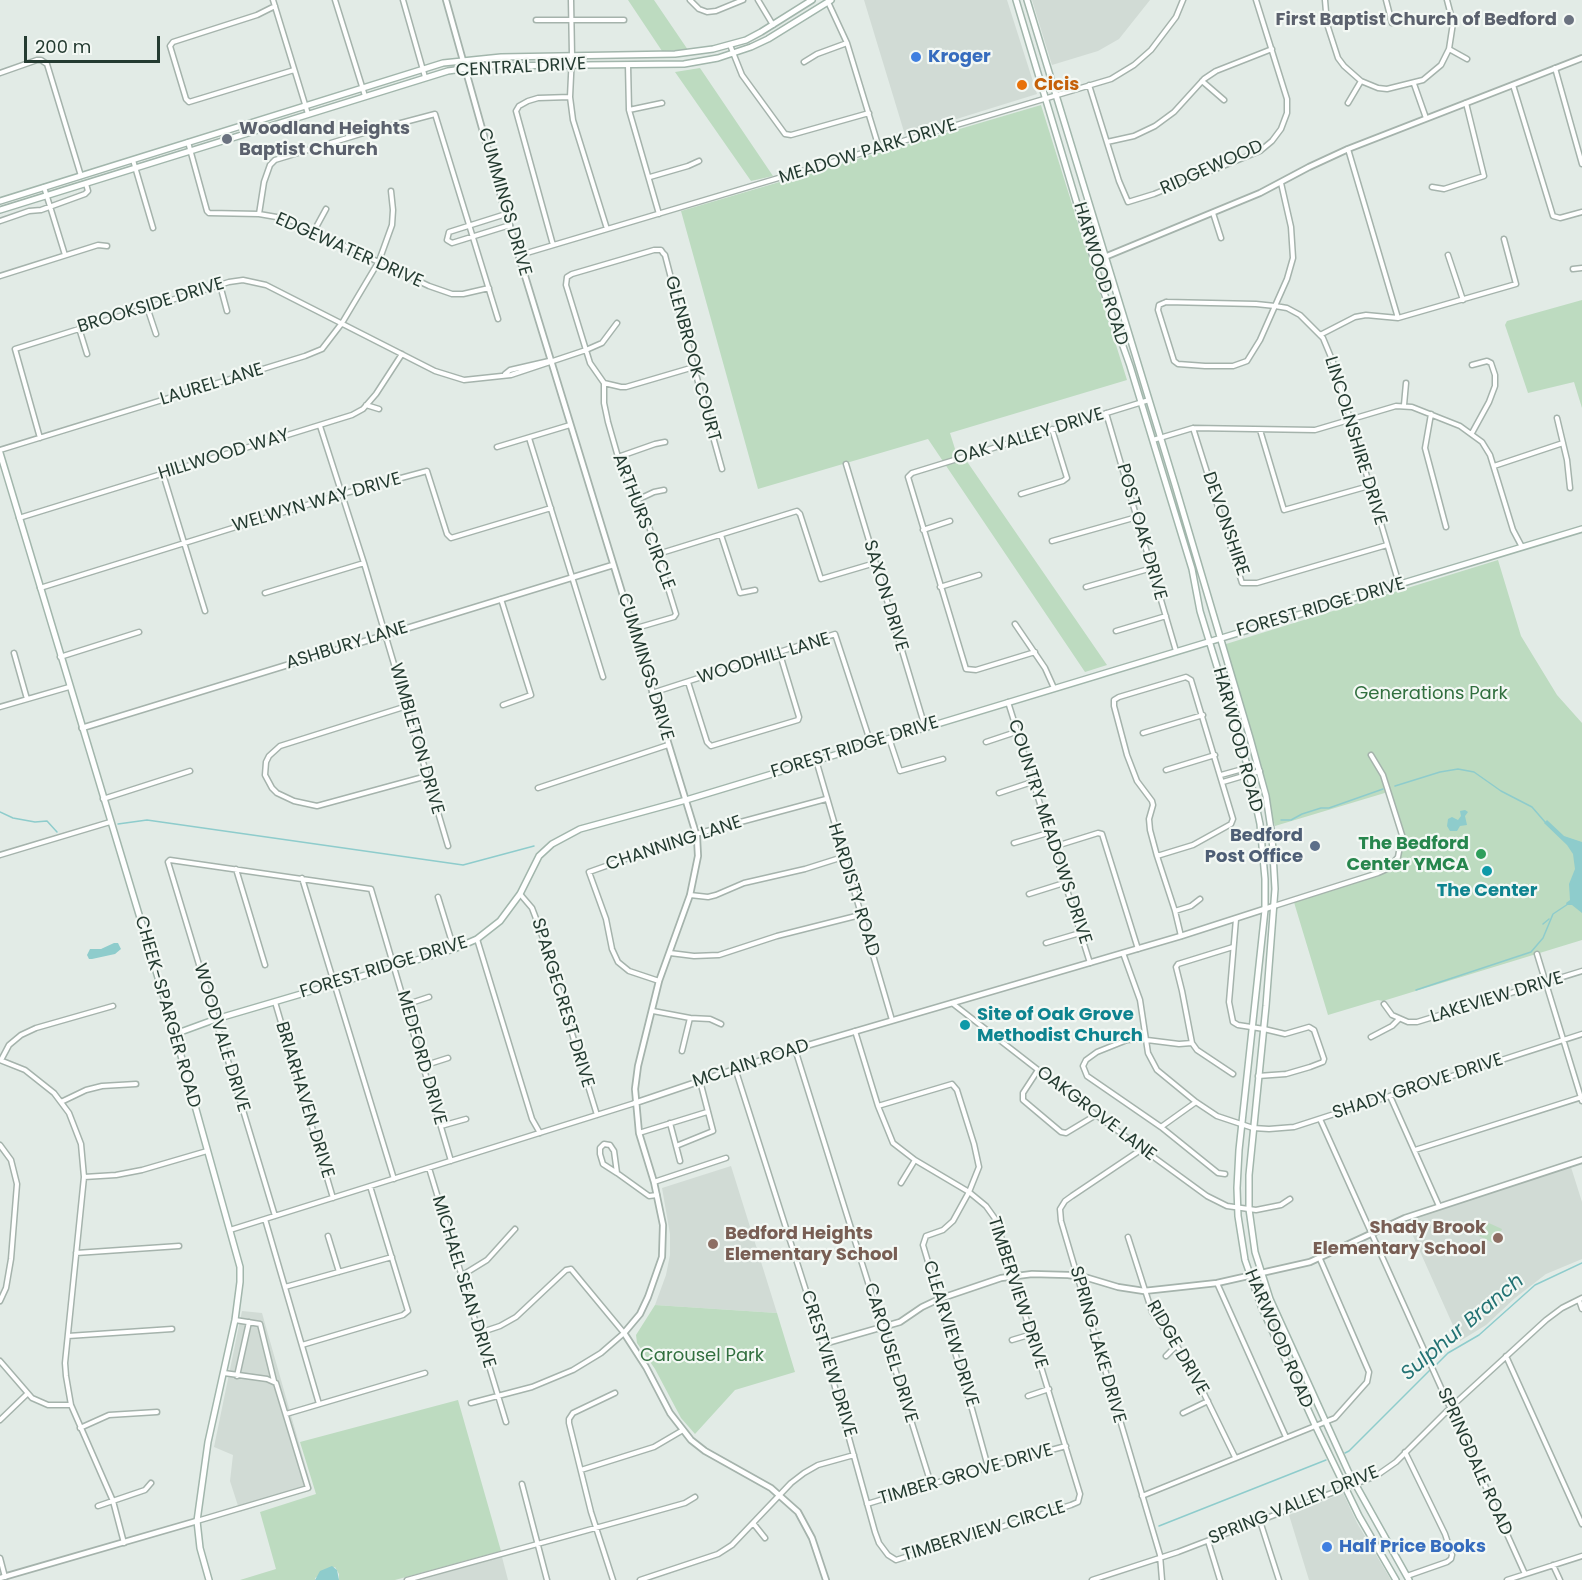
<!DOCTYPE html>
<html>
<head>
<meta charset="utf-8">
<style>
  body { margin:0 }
  #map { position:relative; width:1582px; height:1580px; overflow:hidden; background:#e2ebe6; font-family:Poppins,sans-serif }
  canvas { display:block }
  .scale { position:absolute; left:24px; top:36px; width:136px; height:27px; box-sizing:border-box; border:3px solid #243b31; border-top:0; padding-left:8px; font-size:18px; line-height:21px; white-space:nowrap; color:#243b31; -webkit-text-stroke:4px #f3f8f4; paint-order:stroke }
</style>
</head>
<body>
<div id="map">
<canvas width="1582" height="1580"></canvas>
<div class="scale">200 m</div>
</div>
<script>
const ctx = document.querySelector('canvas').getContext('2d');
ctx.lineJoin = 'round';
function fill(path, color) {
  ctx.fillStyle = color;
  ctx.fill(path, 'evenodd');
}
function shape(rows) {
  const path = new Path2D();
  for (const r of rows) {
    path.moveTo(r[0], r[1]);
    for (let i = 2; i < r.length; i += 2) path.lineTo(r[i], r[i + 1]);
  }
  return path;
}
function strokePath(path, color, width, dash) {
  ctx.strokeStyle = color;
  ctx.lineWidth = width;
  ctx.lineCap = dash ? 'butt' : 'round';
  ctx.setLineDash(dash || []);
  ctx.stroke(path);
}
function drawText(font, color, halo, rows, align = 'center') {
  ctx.font = font + ' Poppins,sans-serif';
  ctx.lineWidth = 4.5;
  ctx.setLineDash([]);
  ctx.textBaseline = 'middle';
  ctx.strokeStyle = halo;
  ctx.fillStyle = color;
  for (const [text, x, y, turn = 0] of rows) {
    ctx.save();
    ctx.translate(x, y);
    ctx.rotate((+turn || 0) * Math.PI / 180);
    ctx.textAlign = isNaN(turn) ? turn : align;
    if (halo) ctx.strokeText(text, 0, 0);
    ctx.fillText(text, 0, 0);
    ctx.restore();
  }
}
fill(shape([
  [864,0,1007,0,1037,94,905,135],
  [1032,0,1150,0,1119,39,1098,51,1052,65],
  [1570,1164,1582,1202,1582,1259,1546,1274,1515,1298,1486,1325,1460,1341,1405,1218],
  [731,1166,777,1313,655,1305,666,1275,670,1255,670,1234,662,1188],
  [242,1311,262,1313,312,1489,240,1512,230,1481,233,1455,214,1447],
  [1343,1493,1357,1523,1391,1580,1309,1580,1289,1515],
  [502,1557,508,1580,419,1580,424,1579]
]), '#d1dbd5');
fill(shape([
  [628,0,654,0,688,50,662,51],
  [700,68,773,176,751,181,675,72],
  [1041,105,1127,380,950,433,955,449,968,463,1107,665,1085,672,928,439,758,489,681,211],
  [1582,300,1582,408,1574,382,1528,393,1505,325,1507,321],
  [1498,560,1521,636,1557,695,1582,723,1582,940,1383,1001,1378,1000,1328,1015,1293,899,1387,869,1398,857,1402,835,1388,792,1275,826,1224,651,1226,644],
  [1480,1219,1502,1229,1495,1244,1473,1233],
  [655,1305,777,1313,795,1372,735,1390,695,1434,681,1418,655,1369,637,1343,636,1335],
  [458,1400,501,1551,395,1580,339,1580,339,1574,335,1567,315,1578,315,1580,240,1580,276,1569,260,1512,316,1494,300,1442]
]), '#bddbc0');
fill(shape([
  [1465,810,1468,812,1465,816,1467,825,1460,826,1457,831,1450,831,1447,826,1448,819,1452,817,1458,820,1461,816,1460,811],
  [1547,820,1564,836,1582,842,1582,913,1572,905,1567,905,1566,903,1570,900,1569,884,1575,869,1573,854,1567,845,1544,823],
  [114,943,118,943,121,949,115,954,92,959,89,959,87,955,90,949,101,949],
  [332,1566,337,1570,339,1580,315,1580,320,1571]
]), '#8ecccc');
strokePath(shape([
  [1395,786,1440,772,1458,769,1474,772,1501,791,1532,807,1545,822],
  [0,812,13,818,35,822,47,821,57,832],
  [1281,820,1291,820,1302,814,1321,808,1329,808,1383,789],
  [118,824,147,820,463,865,534,846],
  [1543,924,1549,919],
  [1416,990,1531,952,1543,938,1553,914,1568,904],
  [1434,1367,1448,1353,1479,1335,1535,1285,1582,1263],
  [1345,1453,1349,1451,1430,1370],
  [1159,1526,1326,1460]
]), '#8ecccc', 1.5);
const minor = shape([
  [273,0,308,114],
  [335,0,365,96],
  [403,0,425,77],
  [571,0,572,55,570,97,573,120,607,229],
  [690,0,699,9,707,12,716,11,743,0],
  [758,0,773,25],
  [1325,0,1327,24,1338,58,1344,66,1361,81,1378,88,1387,89,1423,80,1441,65,1449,49,1453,23,1447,0],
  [1386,0,1392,23],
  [828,2,847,43,879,148],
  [275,6,257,15,173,42,170,46,186,99,189,102,294,70],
  [536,20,624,20],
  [730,45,742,75,785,134,791,135,869,113],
  [1449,49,1467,59],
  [804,62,817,54,847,43],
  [628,65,629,110,659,214],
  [1555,68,1582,164],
  [0,73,37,60,41,60,47,64,81,176],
  [1202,81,1224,100],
  [1414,84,1426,118],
  [1089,85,1119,181,1128,202,1154,194,1260,151,1272,141,1281,129,1287,113,1287,99,1256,0],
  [1513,85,1553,216,1560,218,1582,212],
  [1348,103,1361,81],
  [629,110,662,103],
  [188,142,207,211,209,213,259,214,288,219,429,286,452,294,463,294,489,288],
  [1107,142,1134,136,1155,126,1174,112,1204,79,1216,71,1272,49],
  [1348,149,1398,318],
  [133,160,153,228],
  [650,177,688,166,699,161],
  [1281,183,1291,227,1293,258,1287,279,1275,306,1287,308,1300,315,1323,338,1333,362,1399,584],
  [44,187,65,255],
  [1432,187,1444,189,1484,176,1466,103],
  [1213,213,1221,238],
  [259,214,264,182,270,165,275,160,367,132,435,114,498,319],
  [506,214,449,232,447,240,452,243,510,225],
  [0,221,29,211,41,210,85,194,88,191,86,184],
  [314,231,326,209],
  [553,245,516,111,519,106,528,101,538,98,570,97],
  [520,255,1111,79,1134,65,1151,50,1176,17,1183,0],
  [1448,255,1463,300],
  [1573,269,1582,268],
  [0,276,98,245,107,246],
  [220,285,227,311],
  [1166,302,1256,304,1275,306,1260,340,1247,361,1233,366,1205,366,1178,364,1174,361,1158,310,1159,305,1166,302],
  [147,307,156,334],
  [79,328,87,354],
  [1320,335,1355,317,1366,315,1398,318,1516,284,1504,239],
  [1472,365,1487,361,1491,363,1495,375,1495,386,1489,402,1472,433],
  [694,367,626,387,621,387,604,383,590,363,566,285,567,277,572,274,654,250,661,250,663,253,665,255,694,367,705,408,722,469],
  [505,374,510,370,549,361],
  [604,383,604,403,608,422,618,457,648,523,676,614,674,617,633,629],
  [366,405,379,409],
  [1404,405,1406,383],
  [1106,413,1176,651],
  [1431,414,1425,448,1446,527],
  [1557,418,1567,460,1570,488],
  [320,426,364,563,448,846],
  [1193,428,1242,583,1257,583,1387,545],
  [1260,430,1284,510,1369,486],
  [40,438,15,349,229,282,243,280,266,285,435,371,464,380,511,375,586,350,602,343,617,323],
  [529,438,603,677],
  [1153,440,1193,428,1315,430,1396,406,1412,407,1460,426,1482,442,1490,455,1513,530,1522,547],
  [497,447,570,425],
  [0,450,305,356,322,349,342,323,379,261,392,225,393,210,391,191],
  [618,457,655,444,665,442],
  [846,464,925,727],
  [1494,466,1563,443],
  [163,474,205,611],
  [1021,494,1063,481,1067,478,1052,429],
  [637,500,654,492,664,490],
  [19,518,352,415,363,409,376,394,402,354],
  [923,530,950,521],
  [721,535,740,593,755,590],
  [1052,541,1137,517],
  [658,554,797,511,800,514,821,579,875,563],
  [940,587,979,575],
  [1086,587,1152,568],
  [40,588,342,494,427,471,447,534,451,538,551,508],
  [265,593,364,563],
  [501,599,531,695,503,705],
  [1015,624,1045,668,1054,688],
  [1116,631,1166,616],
  [1035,652,976,670,966,669,908,477,912,473,1149,400],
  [14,653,27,699],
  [60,657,139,632],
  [688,682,707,742,711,746,798,720,799,717,779,651],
  [652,693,835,634,871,744],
  [1008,702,1090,963],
  [407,706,280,746,269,756,266,762,265,775,272,788,277,793,294,801,317,806,427,776],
  [0,707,69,687],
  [1143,733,1203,715],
  [889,738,900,771,943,759],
  [986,742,1016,732],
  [816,760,892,1020],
  [1166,770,1215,755],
  [1221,775,1257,765],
  [1223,782,1260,771],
  [538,788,668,745],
  [999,793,1032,782],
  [103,799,190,771],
  [1014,843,1048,833],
  [1053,847,1098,833,1102,834,1138,949],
  [0,855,110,822],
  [1157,856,1193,845,1231,824,1233,819,1191,680,1186,677,1119,697,1114,700,1114,706,1127,755,1137,781,1152,801,1153,805,1149,819,1150,830,1157,856,1175,911,1181,936],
  [236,869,265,965],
  [302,878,394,1179],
  [520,894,532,908,540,929,597,1115],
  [1029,894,1064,883],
  [690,895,708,897,716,895,744,883,805,869,843,857],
  [438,897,454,949],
  [1274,906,1378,873,1387,869,1398,857,1402,835,1383,775,1371,755],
  [1175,911,1191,906,1200,899],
  [1236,919,1229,1002,1233,1022,1238,1025,1264,1029,1285,1034,1309,1027,1314,1030,1324,1059,1323,1062,1310,1067,1286,1074,1258,1076],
  [477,939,532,1119,540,1133],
  [1046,943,1080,933],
  [670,953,694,956,719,955,777,936,860,915],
  [1123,953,1140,1000,1148,1053,1157,1070,1196,1102,1217,1116,1253,1128,1269,1129,1294,1127,1582,1034],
  [1537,954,1582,1101],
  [659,981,629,971,618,962,612,949,606,919,589,872,696,834,826,799],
  [275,1002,333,1198],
  [952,1003,1096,1115,1207,1196,1227,1206,1256,1210,1281,1205,1290,1199],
  [1384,1004,1392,1015,1408,1022,1417,1022,1582,971],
  [405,1005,429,997],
  [653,1011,690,1018,710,1019,721,1024],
  [1371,1037,1392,1026,1399,1019],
  [1192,1043,1182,991,1176,967,1178,964,1233,947],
  [795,1049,931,1484],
  [682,1051,690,1018],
  [0,1060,25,1070,54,1093,69,1113,81,1144,84,1177,65,1363,66,1376,71,1405,113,1501,124,1543],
  [1,1060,9,1045,21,1035,36,1028,113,1006],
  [423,1066,448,1058],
  [735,1068,823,1344,875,1532,879,1543,888,1555,896,1560,1071,1505,1078,1502,1080,1494,996,1220,986,1206,969,1192,915,1160,893,1143,878,1106,855,1031],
  [1038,1070,1023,1093,1023,1100,1061,1132,1066,1133,1096,1115],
  [1390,1096,1439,1206],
  [61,1102,86,1090,102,1086,136,1084],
  [878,1106,952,1084,957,1090,974,1144,979,1167,969,1192,953,1221,943,1230,926,1236,923,1245,972,1409,988,1467],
  [1320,1119,1525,1574],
  [670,1123,680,1161],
  [441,1126,466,1119],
  [1161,1127,1196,1102],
  [639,1133,707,1112],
  [0,1145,11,1160,17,1184,11,1259,6,1288,0,1301],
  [676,1146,713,1131,700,1081],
  [1142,1149,1072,1196,1065,1201,1060,1209,1061,1221,1160,1555,1162,1580],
  [1415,1150,1582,1097],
  [429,1168,506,1422],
  [617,1173,603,1164,600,1154,600,1148,604,1144,610,1145,614,1151,617,1173,649,1196,657,1195],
  [1225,1174,1218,1173,1161,1127,1087,1076,1083,1066,1086,1060,1097,1052,1127,1040,1139,1039,1179,1044,1192,1043,1197,1050,1233,1074],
  [84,1177,116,1175,142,1170,207,1151],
  [654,1182,726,1158],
  [901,1183,915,1160],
  [275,1216,168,862,170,860,371,889,451,1161],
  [265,1219,319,1404],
  [230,1230,635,1103],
  [328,1236,339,1272],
  [1128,1237,1152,1312,1189,1363,1235,1457],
  [76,1253,179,1246],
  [461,1276,487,1260,515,1229],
  [1217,1283,1286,1437],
  [285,1287,392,1257],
  [1579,1300,1582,1309],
  [235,1320,260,1324,274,1381],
  [68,1336,172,1329],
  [1012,1340,1032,1334],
  [302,1345,403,1315,408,1311,370,1186],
  [1166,1356,1177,1345],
  [1506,1356,1582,1524],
  [0,1361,32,1398,48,1405,71,1405],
  [237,1376,249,1322],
  [1028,1396,1049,1389],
  [471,1403,532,1387,573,1370,601,1353,624,1333,571,1269,566,1270,516,1317,500,1326,479,1333],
  [1183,1413,1208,1401],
  [286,1414,425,1373],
  [0,1420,27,1394],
  [80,1428,109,1415,157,1412],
  [1405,1452,1445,1534,1452,1555,1451,1559,1447,1562,1407,1576],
  [581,1470,654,1447,683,1430],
  [522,1484,547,1580],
  [1142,1496,1335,1418,1367,1382,1369,1372,1320,1259],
  [867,1504,988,1467,1066,1446],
  [98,1506,145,1490,151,1483],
  [197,1521,308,1488,276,1383,267,1379,224,1373],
  [1260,1521,1279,1580],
  [753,1523,765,1538],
  [1208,1541,1220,1580],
  [0,1558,5,1577],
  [1553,1565,1560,1580],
  [407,1580,628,1519,685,1503,695,1497],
  [613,1580,591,1512,569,1423,569,1419,573,1413,615,1393],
  [640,1580,718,1554,732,1545,791,1483,804,1473,818,1465,854,1455],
  [1092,1580,1178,1552,1376,1476,1396,1462,1450,1408,1546,1320,1562,1308,1582,1298],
  [1507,1580,1582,1556]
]);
const tertiary = shape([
  [446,0,506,214,697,837,698,856,690,895,659,981,638,1066,635,1089,639,1133,654,1182,663,1225,662,1257,648,1297,640,1314,624,1333,646,1367,670,1413,691,1440,705,1451,771,1488,798,1512,812,1538,826,1580],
  [1095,261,1260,193,1309,167,1348,149,1582,58],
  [82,728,613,565],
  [635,1103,795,1049,1181,936,1274,906],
  [823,1344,900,1322,922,1307,939,1299,1001,1278,1032,1274,1068,1275,1088,1278,1118,1287,1144,1291,1217,1283,1310,1262,1405,1218,1582,1160],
  [0,1578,197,1521]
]);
const secondary = shape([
  [1016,0,1101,284,1130,366,1192,569,1200,611,1248,768,1260,824,1265,879,1265,910,1239,1150,1237,1188,1238,1216,1245,1260,1261,1306,1315,1425,1359,1516,1396,1580],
  [1027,0,1175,485,1250,738,1266,796,1272,836,1275,889,1266,1006,1249,1175,1249,1209,1255,1252,1270,1299,1348,1471,1409,1580],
  [0,201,443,63,501,57,675,54,713,49,746,40,761,32,812,0],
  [0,210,448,71,483,66,684,64,718,58,751,47,768,39,831,0],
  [0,453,175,1034,240,1267,240,1282,235,1320,208,1442,197,1521,200,1548,209,1580],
  [175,1034,216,1019,454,949,477,939,500,921,520,894,539,856,552,844,580,829,686,800,1582,529]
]);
strokePath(minor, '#a5b3ac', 7);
strokePath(tertiary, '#a5b3ac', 8);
strokePath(secondary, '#a2b6ac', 8);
strokePath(minor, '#fff', 4);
strokePath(tertiary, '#fff', 4.5);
strokePath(secondary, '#fff', 5);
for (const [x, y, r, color] of [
  [1569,20,6,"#6b7280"],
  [916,57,6,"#3f7fe0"],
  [1022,85,6,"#e8710a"],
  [227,139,6,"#6b7280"],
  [1315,846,6,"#5c6f8a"],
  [1481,854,6,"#2e9e5b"],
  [1487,871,6,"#0f9aa8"],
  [965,1025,6,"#0f9aa8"],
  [1498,1238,6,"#8d6e63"],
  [713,1244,6,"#8d6e63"],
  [1327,1547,6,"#3f7fe0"]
]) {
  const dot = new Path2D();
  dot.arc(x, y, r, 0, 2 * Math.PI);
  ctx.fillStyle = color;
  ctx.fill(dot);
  strokePath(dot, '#f3f8f4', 2);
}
drawText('bold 18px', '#5b616d', '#f3f8f4', [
  ["First Baptist Church of Bedford",1557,20],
  ["Woodland Heights",239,129,"left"],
  ["Baptist Church",239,150,"left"]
], 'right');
drawText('bold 18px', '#366cbe', '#f3f8f4', [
  ["Kroger",928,57],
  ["Half Price Books",1339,1547]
], 'left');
drawText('18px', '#243b31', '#f3f8f4', [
  ["CENTRAL DRIVE",521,68,-3],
  ["MEADOW PARK DRIVE",868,152,-17],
  ["RIDGEWOOD",1212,168,-24],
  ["CUMMINGS DRIVE",504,202,74],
  ["EDGEWATER DRIVE",349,251,24],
  ["HARWOOD ROAD",1100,274,73],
  ["BROOKSIDE DRIVE",151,306,-17],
  ["GLENBROOK COURT",692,359,75],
  ["LAUREL LANE",212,385,-17],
  ["OAK VALLEY DRIVE",1029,437,-17],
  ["LINCOLNSHIRE DRIVE",1355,441,73],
  ["HILLWOOD WAY",224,455,-17],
  ["WELWYN WAY DRIVE",317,503,-16],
  ["ARTHURS CIRCLE",643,522,69],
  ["DEVONSHIRE",1225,524,71],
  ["POST OAK DRIVE",1141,532,74],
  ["SAXON DRIVE",885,596,73],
  ["FOREST RIDGE DRIVE",1321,608,-16],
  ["ASHBURY LANE",347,646,-17],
  ["WOODHILL LANE",764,659,-17],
  ["CUMMINGS DRIVE",645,667,73],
  ["WIMBLETON DRIVE",416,739,74],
  ["HARWOOD ROAD",1237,740,75],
  ["FOREST RIDGE DRIVE",855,748,-17],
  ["COUNTRY MEADOWS DRIVE",1049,832,72],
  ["CHANNING LANE",674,844,-18],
  ["HARDISTY ROAD",853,890,73],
  ["FOREST RIDGE DRIVE",384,968,-17],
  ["LAKEVIEW DRIVE",1497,998,-17],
  ["SPARGECREST DRIVE",562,1003,73],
  ["CHEEK-SPARGER ROAD",167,1012,74],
  ["WOODVALE DRIVE",221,1038,73],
  ["MEDFORD DRIVE",421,1058,74],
  ["MCLAIN ROAD",751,1064,-18],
  ["SHADY GROVE DRIVE",1418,1087,-18],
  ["BRIARHAVEN DRIVE",304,1100,73],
  ["OAKGROVE LANE",1096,1114,37],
  ["MICHAEL SEAN DRIVE",463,1282,73],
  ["TIMBERVIEW DRIVE",1017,1293,72],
  ["CLEARVIEW DRIVE",950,1334,73],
  ["HARWOOD ROAD",1278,1339,67],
  ["SPRING LAKE DRIVE",1097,1345,74],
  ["RIDGE DRIVE",1177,1348,60],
  ["CAROUSEL DRIVE",890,1353,73],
  ["CRESTVIEW DRIVE",828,1364,73],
  ["SPRINGDALE ROAD",1474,1462,66],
  ["TIMBER GROVE DRIVE",966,1475,-16],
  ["SPRING VALLEY DRIVE",1294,1506,-22],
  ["TIMBERVIEW CIRCLE",984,1532,-17]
]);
drawText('bold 18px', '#c56008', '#f3f8f4', [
  ["Cicis",1034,85]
], 'left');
drawText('18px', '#316f3f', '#f3f8f4', [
  ["Generations Park",1431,694],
  ["Carousel Park",702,1356]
]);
drawText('bold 18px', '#4e5e75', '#f3f8f4', [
  ["Bedford",1303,836],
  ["Post Office",1303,857]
], 'right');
drawText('bold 18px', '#27864d', '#f3f8f4', [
  ["The Bedford",1469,844],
  ["Center YMCA",1469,865]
], 'right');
drawText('bold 18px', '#0d838f', '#f3f8f4', [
  ["The Center",1487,891],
  ["Site of Oak Grove",977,1015,"left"],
  ["Methodist Church",977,1036,"left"]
]);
drawText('bold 18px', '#785e54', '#f3f8f4', [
  ["Shady Brook",1486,1228],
  ["Elementary School",1486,1249],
  ["Bedford Heights",725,1234,"left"],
  ["Elementary School",725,1255,"left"]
], 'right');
drawText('italic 20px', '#227273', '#f3f8f4', [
  ["Sulphur Branch",1463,1328,-40]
]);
</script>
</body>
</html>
